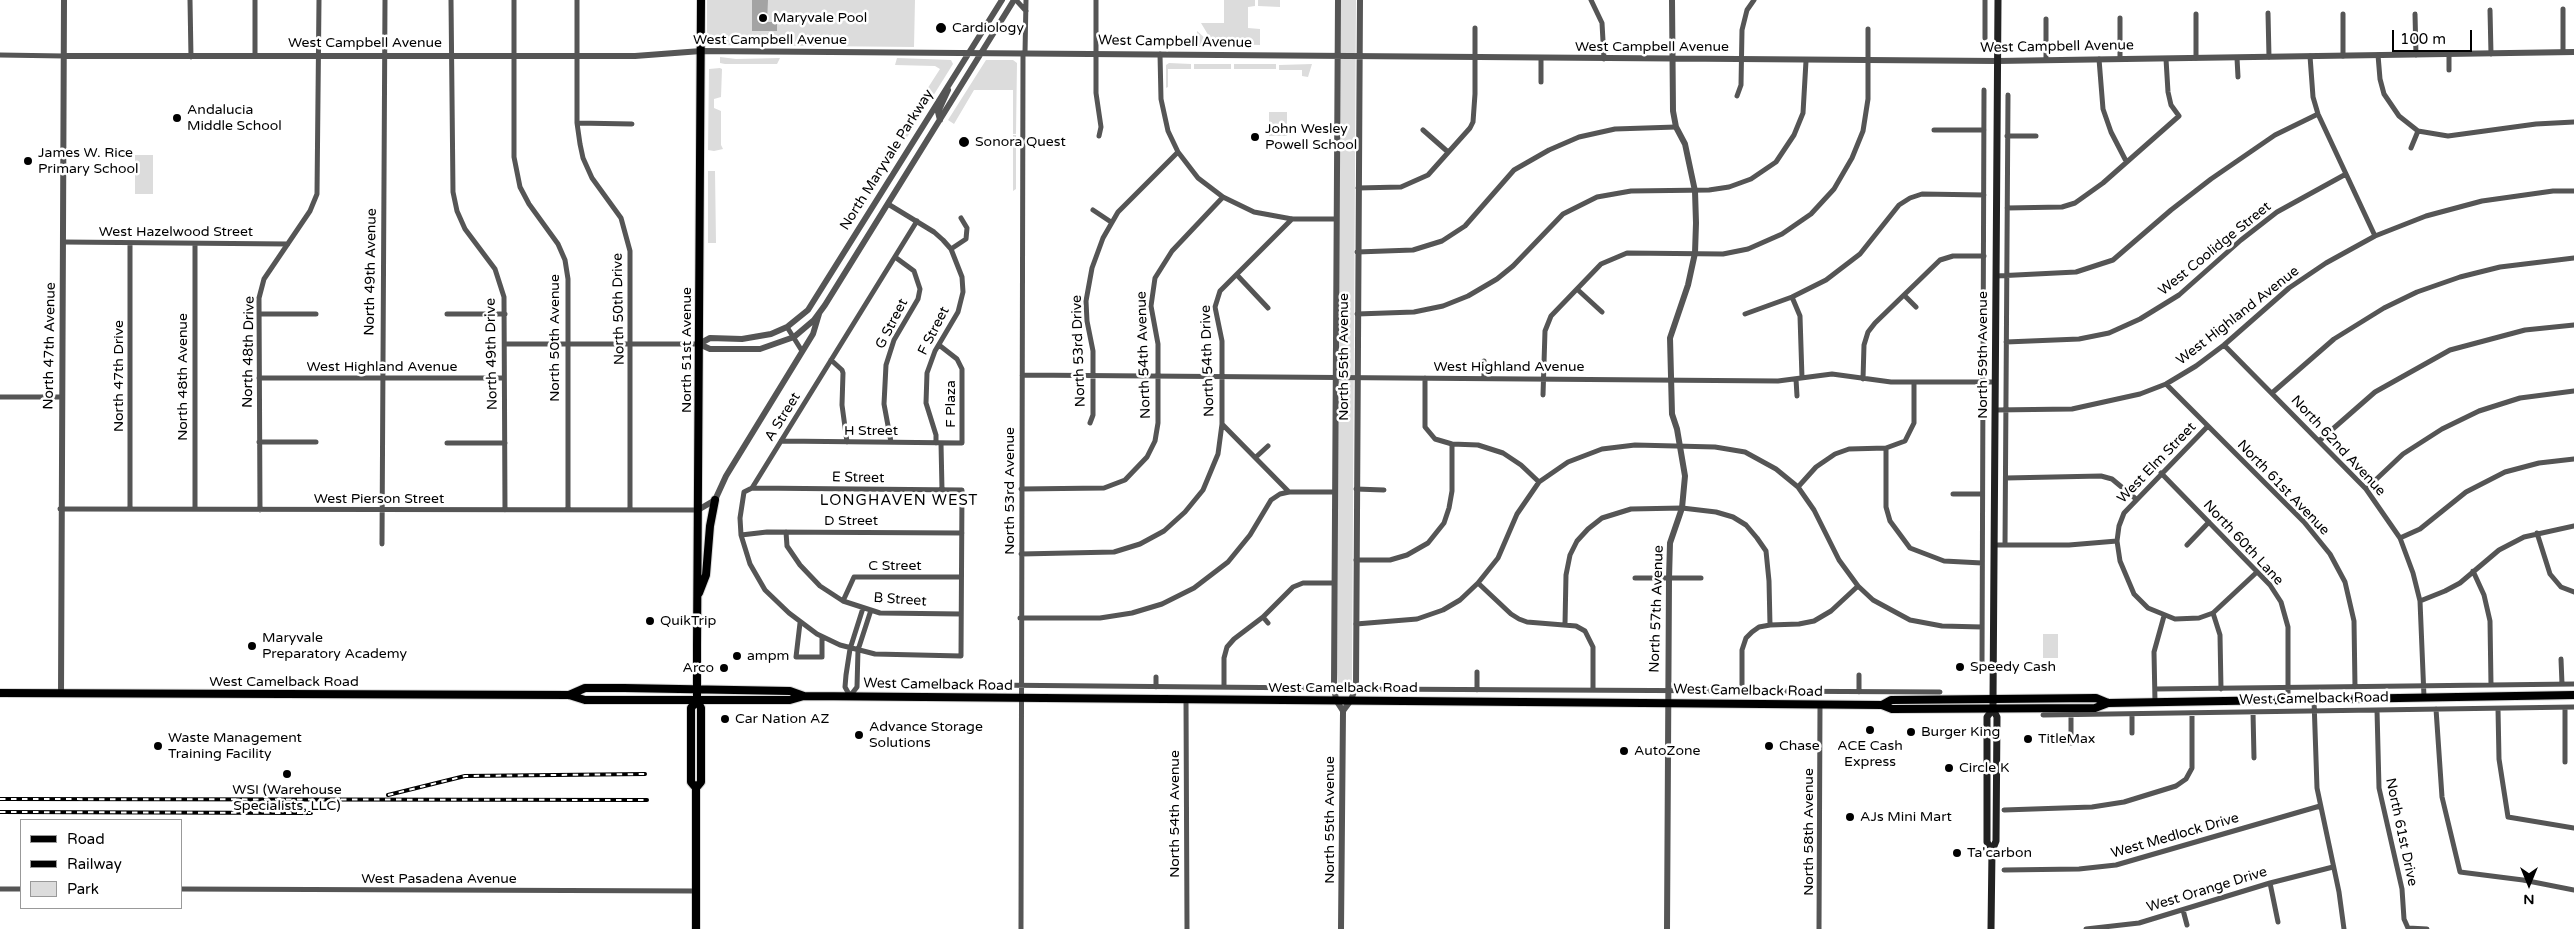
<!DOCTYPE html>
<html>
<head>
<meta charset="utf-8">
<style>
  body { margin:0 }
  #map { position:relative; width:2574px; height:929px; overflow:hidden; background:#fff; font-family:"Varela Round",sans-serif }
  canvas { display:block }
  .legend { position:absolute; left:20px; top:819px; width:162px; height:90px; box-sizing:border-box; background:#fff; border:1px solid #999; margin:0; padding:6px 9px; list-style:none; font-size:15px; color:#000 }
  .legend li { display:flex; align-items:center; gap:10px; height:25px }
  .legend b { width:25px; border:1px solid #999 }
  .north { position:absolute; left:2504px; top:859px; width:50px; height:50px; -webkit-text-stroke:4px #fff; paint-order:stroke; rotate:180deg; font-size:14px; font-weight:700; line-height:20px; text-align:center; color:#000 }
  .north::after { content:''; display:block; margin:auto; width:18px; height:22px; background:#000; clip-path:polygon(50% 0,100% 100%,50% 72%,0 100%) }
  .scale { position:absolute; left:2392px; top:30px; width:80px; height:22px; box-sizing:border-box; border:2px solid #000; border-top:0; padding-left:6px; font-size:15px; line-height:18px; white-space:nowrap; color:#000; -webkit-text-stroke:4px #fff; paint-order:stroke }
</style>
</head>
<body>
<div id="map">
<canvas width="2574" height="929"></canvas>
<ul class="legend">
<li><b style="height:6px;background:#000"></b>Road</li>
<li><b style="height:6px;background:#000"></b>Railway</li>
<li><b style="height:14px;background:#dcdcdc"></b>Park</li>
</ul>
<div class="north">N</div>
<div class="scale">100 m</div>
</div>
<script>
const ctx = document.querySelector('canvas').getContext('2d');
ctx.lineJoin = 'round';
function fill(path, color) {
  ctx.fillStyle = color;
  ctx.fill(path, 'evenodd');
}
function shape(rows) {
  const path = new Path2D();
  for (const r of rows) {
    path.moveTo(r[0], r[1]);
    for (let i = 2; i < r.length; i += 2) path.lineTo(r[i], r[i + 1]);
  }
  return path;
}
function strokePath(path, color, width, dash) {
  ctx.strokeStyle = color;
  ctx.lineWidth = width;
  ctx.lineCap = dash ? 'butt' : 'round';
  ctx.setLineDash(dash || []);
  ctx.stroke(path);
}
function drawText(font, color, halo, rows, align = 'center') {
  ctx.font = font + ' "Varela Round",sans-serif';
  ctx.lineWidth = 5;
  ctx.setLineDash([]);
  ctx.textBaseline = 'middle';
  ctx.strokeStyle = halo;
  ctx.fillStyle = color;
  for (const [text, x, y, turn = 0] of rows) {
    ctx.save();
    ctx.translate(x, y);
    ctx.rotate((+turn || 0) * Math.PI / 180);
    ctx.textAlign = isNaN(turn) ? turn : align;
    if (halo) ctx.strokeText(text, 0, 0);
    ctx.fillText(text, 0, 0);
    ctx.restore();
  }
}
fill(shape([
  [707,0,915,0,914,47,710,45,707,41],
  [1224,0,1255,0,1255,6,1248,7,1248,28,1260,29,1260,45,1228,44,1211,47,1210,38,1201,23,1224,23],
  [1258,0,1280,0,1280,7,1258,6],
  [1340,0,1356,0,1352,681,1349,691,1346,692,1338,688,1337,673],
  [1197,31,1206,39,1207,47,1196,47],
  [720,57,736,59,780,58,777,64,725,64,720,63],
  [897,58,951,60,953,64,928,104,923,101,922,97,940,69,935,66,895,65],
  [986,60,1013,60,1017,63,1016,134,1013,134,1013,90,974,90,954,124,948,120],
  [1169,63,1191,64,1191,69,1168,69,1168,87,1166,88,1166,65],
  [1194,64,1231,64,1231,69,1194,69],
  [1234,64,1276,64,1276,69,1234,69],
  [1312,64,1308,77,1302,76,1302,70,1279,70,1279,65],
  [720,68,722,69,721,97,714,99,714,108,721,111,721,145,723,149,714,151,708,150,709,69],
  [918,108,924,110,906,139,901,132],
  [1269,112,1287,112,1287,136,1269,136],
  [1013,135,1016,135,1016,189,1013,191],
  [135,155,153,155,153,194,135,194],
  [708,171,715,171,716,243,708,243],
  [2043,634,2058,634,2058,658,2043,658]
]), '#dcdcdc');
fill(shape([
  [752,0,768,0,767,22,777,22,777,31,752,31]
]), '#a3a3a3');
const primary = shape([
  [699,593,706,575,710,526,715,500],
  [0,693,569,695,585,700,790,700,804,696],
  [569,695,585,688,624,688,790,691,804,696,1882,705,1892,709,2095,708,2108,703],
  [1882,705,1891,700,2096,698,2108,703,2574,695],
  [696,788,691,782,691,708,697,700],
  [696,929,696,788,701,782,701,708,697,700,697,645,701,0]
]);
strokePath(primary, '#dbdbdb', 10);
strokePath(shape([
  [190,0,191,57],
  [255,0,255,55],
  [451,0,453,192,457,211,465,229,495,269,504,297,505,510],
  [514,0,514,157,520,187,529,204,558,244,565,260,568,279,568,510],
  [577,0,577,123,580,144,583,158,592,178,621,218,630,251,630,510],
  [1016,0,1026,11],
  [1096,0,1096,93,1101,127,1099,136],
  [1591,0,1602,23,1604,59],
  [2490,10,2491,54],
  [2268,13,2269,57],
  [2196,14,2196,58],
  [2343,14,2343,56],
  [2415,14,2416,55],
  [2120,18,2120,59],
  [2046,19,2046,60],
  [1985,38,1985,0],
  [2563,52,2563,9],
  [1025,53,1026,0],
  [1160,54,1161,99,1168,131,1178,152,1198,178,1223,197,1254,212,1292,219,1336,219],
  [2449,54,2449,70],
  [0,55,64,56],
  [2378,55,2380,79,2384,94,2399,116,2418,131,2448,136,2536,124,2574,122],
  [2310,56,2313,97,2318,114,2375,236],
  [2237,58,2238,77],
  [1541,59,1541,82],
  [2099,59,2103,109,2111,132,2126,161],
  [1737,96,1741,85,1742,30,1747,10,1754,0],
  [577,123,632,124],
  [1423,130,1448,152],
  [1934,130,1984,130],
  [2007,136,2036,136],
  [2411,148,2418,131],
  [1358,188,1401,187,1428,175,1470,128,1473,122,1475,94,1475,28],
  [888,204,934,232,943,240,951,249,962,277,963,292,958,312,935,351,927,373,926,403,936,435,936,443],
  [2007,208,2062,207,2075,203,2103,183,2179,116,2171,105,2168,92,2166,59],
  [1093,210,1111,222],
  [63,242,288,244],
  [130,243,130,509],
  [195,244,195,509],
  [951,249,966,239,967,228,961,218],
  [1357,252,1413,250,1442,241,1465,226,1514,170,1549,150,1579,137,1615,129,1676,127],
  [1237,275,1268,308],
  [1996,276,2076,272,2113,260,2171,210,2211,179,2275,135,2318,114],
  [1578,290,1602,312],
  [1905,296,1916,307],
  [1792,297,1800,316,1802,378],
  [259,314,316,314],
  [447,314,505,314],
  [1357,314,1414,312,1443,306,1468,296,1497,279,1513,266,1563,214,1597,197,1631,191,1709,190,1729,187,1751,179,1776,162,1794,135,1803,113,1806,61],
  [1745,314,1792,297,1826,280,1860,254,1899,205,1910,198,1922,194,1984,195],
  [787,327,802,351],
  [2006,342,2079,339,2109,333,2140,319,2179,295,2241,240,2277,212,2346,174],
  [505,344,699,344],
  [2224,345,2366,489,2400,538,2413,573,2420,601,2424,697],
  [831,360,842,370,843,373,842,405,847,442],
  [1484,361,1484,378],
  [1022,375,1778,381,1832,374,1891,382,1995,382],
  [259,378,504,378],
  [1425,378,1425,427,1435,439,1452,444,1478,445,1503,453,1521,465,1539,482],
  [1796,379,1797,396],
  [1863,379,1864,345,1868,332,1875,323,1940,260,1953,256,1984,256],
  [2166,384,2304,522,2330,554,2345,582,2354,621,2355,687],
  [2272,393,2334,339,2384,308,2417,292,2460,277,2500,267,2574,258],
  [1543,395,1545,331,1551,316,1601,264,1627,253,1723,254,1748,249,1782,234,1811,214,1834,189,1852,158,1863,131,1868,99,1868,29],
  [0,397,61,397],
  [1995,410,2072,409,2140,394,2166,384,2196,366,2224,345,2289,288,2326,263,2375,236,2426,216,2482,201,2553,191,2574,191],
  [1090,423,1093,415,1093,351,1087,321,1086,301,1092,268,1103,238,1118,212,1178,152],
  [2207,427,2124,513,2119,526,2117,541,2120,561,2134,594,2148,608,2175,619,2199,618,2213,613,2257,572],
  [781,441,962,443,962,369,957,359,939,345],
  [2319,441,2375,392,2450,350,2525,330,2574,325],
  [259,442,316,442],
  [891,442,884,404,886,365,894,340,918,299,920,289,914,271,895,257],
  [447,443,505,443],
  [941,443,942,490],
  [1886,448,1886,507,1890,521,1910,548,1944,561,1982,563],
  [1256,457,1268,446],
  [2161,473,2270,585,2281,602,2288,627,2288,700],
  [2006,478,2101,476,2112,479,2136,499],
  [1798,487,1816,467,1835,454,1849,449,1886,448,1905,441,1914,423,1914,382],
  [752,488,962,490,961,656,875,654,840,645,817,634,789,613,765,590,750,564,741,535,740,518,744,492,752,488,917,221],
  [1021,489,1104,488,1125,480,1147,457,1155,441,1158,423,1158,344,1151,306,1155,278,1172,251,1223,197],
  [1356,489,1384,490],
  [2366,489,2403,454,2442,429,2479,411,2520,398,2574,391],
  [1289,492,1222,424,1222,341,1215,307,1220,291,1292,219],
  [1953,494,1982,494],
  [60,509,698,510],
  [260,510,259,298,264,279,310,211,317,194,319,0],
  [786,532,787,546,800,565,820,586,843,601,880,613,961,614],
  [2537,533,2550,574,2561,587,2574,592],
  [741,535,767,532,962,533],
  [2400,538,2420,529,2466,492,2505,472,2539,463,2574,459],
  [382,544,385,0],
  [1994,545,2069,545,2117,541],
  [2005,545,2008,95],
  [2187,545,2209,522],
  [1021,554,1114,552,1140,544,1164,531,1185,512,1203,490,1218,454,1222,424],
  [1356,560,1390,560,1407,555,1428,543,1444,523,1449,508,1452,491,1452,444],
  [2473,571,2484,595,2490,621,2491,685],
  [1635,578,1701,578],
  [1478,583,1511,614,1519,619,1527,622,1576,626,1585,631,1593,647,1593,690],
  [843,601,854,577,961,577],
  [2420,601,2445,591,2460,583,2499,550,2524,537,2574,526],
  [863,608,850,649,846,675,845,687,850,696,857,687,858,650,871,610],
  [2213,613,2220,635,2221,689],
  [1263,617,1268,623],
  [1020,618,1100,618,1132,613,1162,604,1194,588,1228,562,1250,535,1271,500,1280,494,1289,492,1335,492],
  [800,623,796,657,822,657,822,637],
  [1356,624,1417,619,1443,610,1460,600,1478,583,1498,558,1517,514,1539,482,1568,462,1602,449,1635,445,1715,447,1745,452,1776,469,1798,487,1814,510,1839,560,1858,586,1873,600,1910,620,1942,626,1982,627],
  [1565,624,1566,575,1570,555,1577,541,1588,529,1602,518,1631,509,1682,508,1716,512,1733,517,1746,525,1757,538,1766,551,1769,581,1770,625],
  [2561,659,2562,684],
  [1982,666,1984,90],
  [1477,672,1477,690],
  [1859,675,1859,692],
  [987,685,1316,688],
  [1156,687,1156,677],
  [1224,687,1224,658,1227,647,1234,639,1263,617,1293,587,1303,583,1334,583],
  [1364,689,1940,692],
  [2155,689,2574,684],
  [1742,691,1742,650,1746,638,1752,632,1759,627,1770,625,1799,624,1814,621,1831,611,1858,586],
  [1186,699,1187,929],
  [2314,700,2317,788,2339,892,2344,929],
  [2155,702,2154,652,2164,616],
  [2565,708,2565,762],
  [2436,709,2442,797,2460,872,2523,880,2574,890],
  [2498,709,2499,759,2508,817,2574,828],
  [2377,710,2379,788,2402,889,2404,919,2408,928,2427,929],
  [2253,712,2254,758],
  [2132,714,2132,733],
  [2043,715,2574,707],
  [2071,715,2071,743],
  [2004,810,2092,807,2124,802,2176,786,2186,779,2192,768,2192,713],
  [2004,870,2079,869,2116,865,2320,806],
  [2270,883,2278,922],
  [0,889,21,889],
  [181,889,696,891],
  [2183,910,2187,925],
  [1021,929,1023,53],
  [1819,929,1820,704],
  [2086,929,2139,923,2270,883,2333,867]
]), '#555', 5);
strokePath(shape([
  [1338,0,1334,686,1336,700,1343,711,1341,929],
  [64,56,635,56,701,51,1997,61,2574,52],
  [940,120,938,112,948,90],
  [699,344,710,349,760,349,794,337,814,320,825,305,1014,0],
  [699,344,710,338,742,339,771,334,787,327,808,310,1002,0],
  [698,510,715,500,726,476,813,334,819,314],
  [61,693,64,0],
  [1343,711,1351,700,1356,686,1360,0],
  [1667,929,1669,578,1670,543,1682,508,1685,476,1677,429,1672,414,1670,338,1688,285,1695,253,1696,223,1695,191,1685,144,1676,127,1673,111,1672,0]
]), '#555', 6);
strokePath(shape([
  [1992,851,1996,841,1997,717,1993,709,1993,699,1998,0],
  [1991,929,1992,851,1987,842,1987,717,1993,709]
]), '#222', 7);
strokePath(primary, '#000', 8);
const rail = shape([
  [388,795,465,776,645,774],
  [0,799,647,800],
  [0,812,311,813]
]);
strokePath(rail, '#000', 4);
strokePath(rail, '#fff', 2, [5.5]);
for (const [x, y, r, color] of [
  [763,18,5,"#000"],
  [941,28,6,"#000"],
  [177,118,5,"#000"],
  [1255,137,5,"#000"],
  [964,142,6,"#000"],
  [28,161,5,"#000"],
  [650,621,5,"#000"],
  [252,646,5,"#000"],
  [737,656,5,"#000"],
  [1960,667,5,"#000"],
  [724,668,5,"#000"],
  [725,719,5,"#000"],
  [1870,730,5,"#000"],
  [1911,732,5,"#000"],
  [859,735,5,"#000"],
  [2028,739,5,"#000"],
  [158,746,5,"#000"],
  [1769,746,5,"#000"],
  [1624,751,5,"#000"],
  [1949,768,5,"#000"],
  [287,774,5,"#000"],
  [1850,817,5,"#000"],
  [1957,853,5,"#000"]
]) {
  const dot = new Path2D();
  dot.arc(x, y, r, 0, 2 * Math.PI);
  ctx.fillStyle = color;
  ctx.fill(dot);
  strokePath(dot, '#fff', 2);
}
drawText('14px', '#000', '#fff', [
  ["Maryvale Pool",773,18],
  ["Cardiology",952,28],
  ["Andalucia",187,110],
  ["Middle School",187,126],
  ["John Wesley",1265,129],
  ["Powell School",1265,145],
  ["Sonora Quest",975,142],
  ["James W. Rice",38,153],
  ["Primary School",38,169],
  ["QuikTrip",660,621],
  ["Maryvale",262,638],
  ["Preparatory Academy",262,654],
  ["ampm",747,656],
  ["Speedy Cash",1970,667],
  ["Arco",714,668,"right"],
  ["Car Nation AZ",735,719],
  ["Advance Storage",869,727],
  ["Solutions",869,743],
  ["Burger King",1921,732],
  ["Waste Management",168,738],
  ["Training Facility",168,754],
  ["TitleMax",2038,739],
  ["Chase",1779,746],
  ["ACE Cash",1870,746,"center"],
  ["Express",1870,762,"center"],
  ["AutoZone",1634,751],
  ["Circle K",1959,768],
  ["WSI (Warehouse",287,790,"center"],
  ["Specialists, LLC)",287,806,"center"],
  ["AJs Mini Mart",1860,817],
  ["Ta'carbon",1967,853]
], 'left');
drawText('14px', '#000', '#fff', [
  ["West Campbell Avenue",770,40],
  ["West Campbell Avenue",1175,42,1],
  ["West Campbell Avenue",365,43],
  ["West Campbell Avenue",1652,47],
  ["West Campbell Avenue",2057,47,-1],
  ["North Maryvale Parkway",887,160,-58],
  ["West Hazelwood Street",176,232],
  ["West Coolidge Street",2215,249,-39],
  ["North 49th Avenue",371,272,-89],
  ["North 50th Drive",619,309,-91],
  ["West Highland Avenue",2238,316,-38],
  ["G Street",892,324,-63],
  ["F Street",934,331,-63],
  ["North 50th Avenue",555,338,-90],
  ["North 47th Avenue",50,346,-89],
  ["North 51st Avenue",687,350,-90],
  ["North 53rd Drive",1079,351,-92],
  ["North 48th Drive",249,352,-89],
  ["North 49th Drive",492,354,-91],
  ["North 54th Avenue",1144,355,-92],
  ["North 59th Avenue",1983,355,-90],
  ["North 55th Avenue",1344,357,-90],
  ["North 54th Drive",1208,361,-92],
  ["West Highland Avenue",382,367],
  ["West Highland Avenue",1509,367],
  ["North 47th Drive",119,376,-90],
  ["North 48th Avenue",183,377,-90],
  ["F Plaza",951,404,-90],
  ["A Street",783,417,-58],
  ["H Street",871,431],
  ["North 62nd Avenue",2338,446,47],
  ["West Elm Street",2157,463,-46],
  ["E Street",858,478,1],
  ["North 61st Avenue",2283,488,46],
  ["North 53rd Avenue",1010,491,-90],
  ["West Pierson Street",379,499],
  ["D Street",851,521],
  ["North 60th Lane",2243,543,47],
  ["C Street",895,566],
  ["B Street",900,600,4],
  ["North 57th Avenue",1657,609,-88],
  ["West Camelback Road",284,682],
  ["West Camelback Road",938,685,1],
  ["West Camelback Road",1343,688],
  ["West Camelback Road",1748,691,1],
  ["West Camelback Road",2314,699,-1],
  ["North 54th Avenue",1175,814,-90],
  ["North 55th Avenue",1330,820,-90],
  ["North 58th Avenue",1809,832,-90],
  ["North 61st Drive",2401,832,78],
  ["West Medlock Drive",2175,836,-16],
  ["West Pasadena Avenue",439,879],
  ["West Orange Drive",2207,890,-17]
]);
ctx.letterSpacing = '1px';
drawText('15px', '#000', '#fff', [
  ["LONGHAVEN WEST",899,501]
]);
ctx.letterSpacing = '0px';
</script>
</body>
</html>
